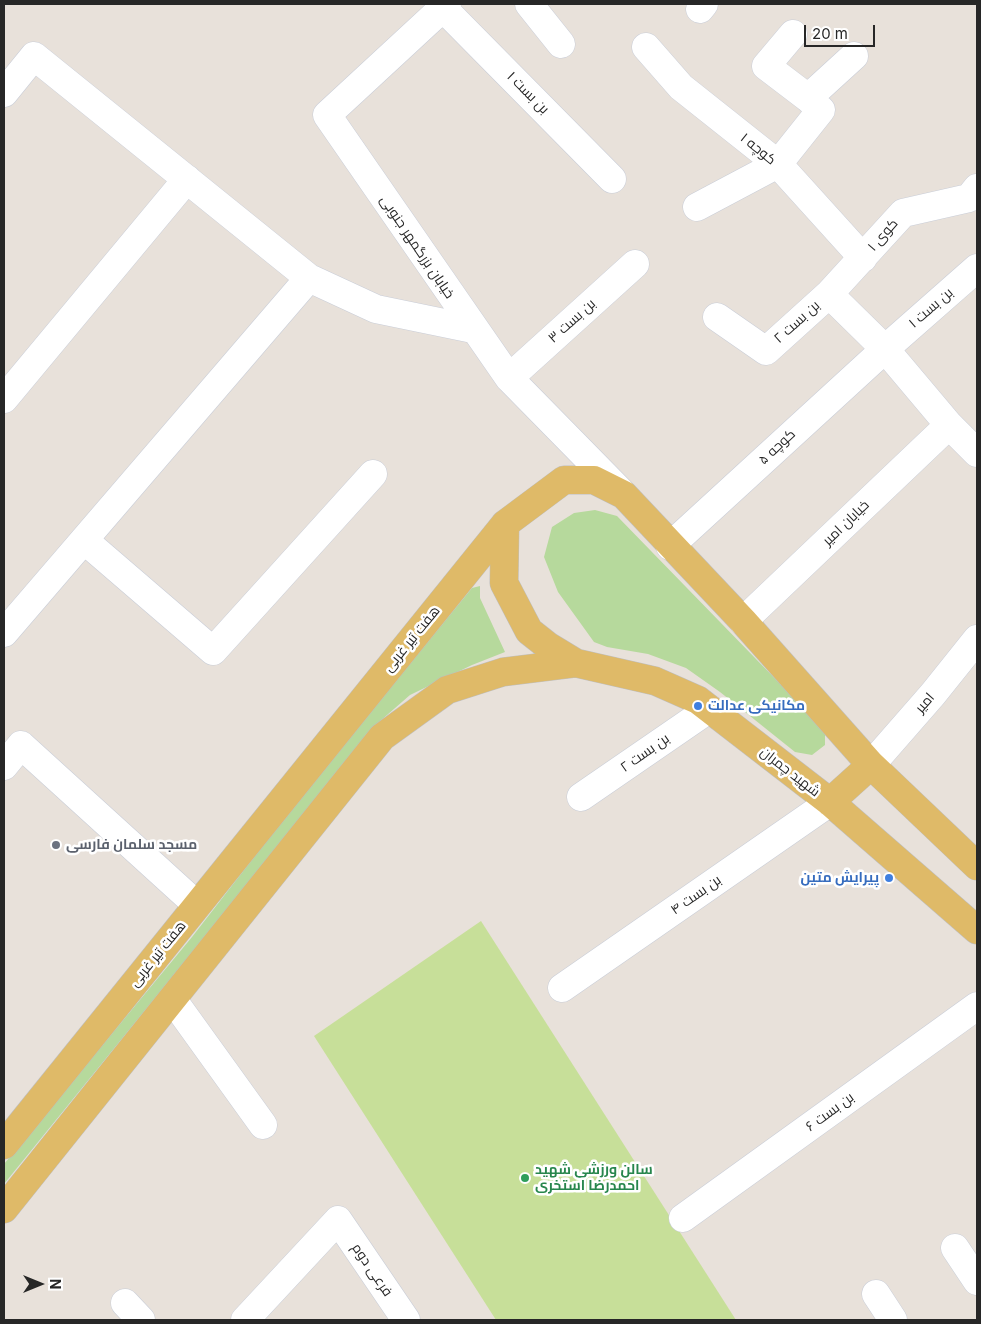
<!DOCTYPE html>
<html>
<head>
<meta charset="utf-8">
<style>
  body { margin:0 }
  #map { position:relative; width:981px; height:1324px; overflow:hidden; background:#e8e1da; font-family:Inter,sans-serif }
  canvas { display:block }
  .frame { position:absolute; inset:0; border:5px solid #272727; pointer-events:none }
  .north { position:absolute; left:15px; top:1259px; width:50px; height:50px; -webkit-text-stroke:4px #fff; paint-order:stroke; rotate:90deg; font-size:14px; font-weight:700; line-height:20px; text-align:center; color:#272727 }
  .north::after { content:''; display:block; margin:auto; width:18px; height:22px; background:#272727; clip-path:polygon(50% 0,100% 100%,50% 72%,0 100%) }
  .scale { position:absolute; left:804px; top:25px; width:71px; height:22px; box-sizing:border-box; border:2px solid #272727; border-top:0; padding-left:6px; font-size:15px; line-height:18px; white-space:nowrap; color:#272727; -webkit-text-stroke:4px #fff; paint-order:stroke }
</style>
</head>
<body>
<div id="map">
<canvas width="981" height="1324"></canvas>
<div class="frame"></div>
<div class="north">N</div>
<div class="scale">20 m</div>
</div>
<script>
const ctx = document.querySelector('canvas').getContext('2d');
ctx.lineJoin = 'round';
function fill(path, color) {
  ctx.fillStyle = color;
  ctx.fill(path, 'evenodd');
}
function shape(rows) {
  const path = new Path2D();
  for (const r of rows) {
    path.moveTo(r[0], r[1]);
    for (let i = 2; i < r.length; i += 2) path.lineTo(r[i], r[i + 1]);
  }
  return path;
}
function strokePath(path, color, width, dash) {
  ctx.strokeStyle = color;
  ctx.lineWidth = width;
  ctx.lineCap = dash ? 'butt' : 'round';
  ctx.setLineDash(dash || []);
  ctx.stroke(path);
}
function drawText(font, color, halo, rows, align = 'center') {
  ctx.font = font + ' Inter,Cairo,sans-serif';
  ctx.lineWidth = 5;
  ctx.setLineDash([]);
  ctx.textBaseline = 'middle';
  ctx.strokeStyle = halo;
  ctx.fillStyle = color;
  for (const [text, x, y, turn = 0] of rows) {
    ctx.save();
    ctx.translate(x, y);
    ctx.rotate((+turn || 0) * Math.PI / 180);
    ctx.textAlign = isNaN(turn) ? turn : align;
    if (halo) ctx.strokeText(text, 0, 0);
    ctx.fillText(text, 0, 0);
    ctx.restore();
  }
}
fill(shape([
  [595,510,617,516,825,730,825,745,812,755,795,752,720,692,686,668,648,654,607,647,594,642,558,592,544,557,552,527,574,513],
  [480,586,480,598,505,652,472,665,410,695,379,722,4,1184,4,1164,192,937,307,789,472,588]
]), '#b6d99c');
fill(shape([
  [481,921,736,1320,496,1320,314,1036]
]), '#c7df99');
const minor = shape([
  [447,4,327,115,509,378,621,492],
  [529,4,561,44],
  [443,8,612,179],
  [700,9,704,4],
  [793,34,766,66,808,98],
  [646,47,681,87,778,164,863,258],
  [4,93,34,56,309,278,376,309,473,329],
  [697,207,778,164,821,110,808,98,854,56],
  [829,294,885,349,949,425,977,453],
  [717,317,766,351,829,294,903,213,969,198,977,188],
  [509,378,635,264],
  [4,399,187,179],
  [84,540,213,651,373,474],
  [670,546,885,349,977,268],
  [743,621,949,425],
  [4,633,309,278],
  [871,765,933,694,977,639],
  [4,766,21,745,197,905],
  [581,797,709,709],
  [562,988,830,802],
  [173,1000,263,1125],
  [683,1218,977,1006],
  [955,1248,977,1281],
  [876,1294,893,1320],
  [125,1303,141,1320],
  [245,1320,338,1220,406,1320]
]);
const major = shape([
  [505,524,504,583,529,631,548,646,576,663,655,681,698,700,830,802,977,930],
  [830,802,871,765],
  [4,1145,505,524,564,480,594,480,624,495,743,621,871,765,977,866],
  [4,1209,382,737,447,690,503,672,576,663]
]);
strokePath(minor, '#c9cdd7', 29);
strokePath(major, '#bebebe', 29);
strokePath(minor, '#fff', 28);
strokePath(major, '#dfba68', 28);
for (const [x, y, r, color] of [
  [698,706,5,"#3f7fe0"],
  [56,845,5,"#6b7280"],
  [889,878,5,"#3f7fe0"],
  [525,1178,5,"#2e9e5b"]
]) {
  const dot = new Path2D();
  dot.arc(x, y, r, 0, 2 * Math.PI);
  ctx.fillStyle = color;
  ctx.fill(dot);
  strokePath(dot, '#fff', 2);
}
drawText('14px', '#272727', '#fff', [
  ["بن بست ۱",528,93,45],
  ["کوچه ۱",758,149,39],
  ["کوی ۱",883,235,-49],
  ["خیابان بزرگمهر جنوبی",417,247,56],
  ["بن بست ۱",931,308,-41],
  ["بن بست ۳",572,321,-42],
  ["بن بست ۲",797,322,-42],
  ["کوچه ۵",777,447,-43],
  ["خیابان امیر",846,523,-44],
  ["هفت تیر غربی",412,639,-51],
  ["امیر",925,703,-49],
  ["بن بست ۲",645,753,-35],
  ["شهید چمران",790,772,38],
  ["بن بست ۴",696,895,-35],
  ["هفت تیر غربی",158,954,-51],
  ["بن بست ۶",830,1112,-36],
  ["فرعی دوم",372,1270,56]
]);
drawText('bold 14px', '#366cbe', '#fff', [
  ["مکانیکی عدالت",708,706],
  ["پیرایش متین",879,878,"right"]
], 'left');
drawText('bold 14px', '#5b616d', '#fff', [
  ["مسجد سلمان فارسی",66,845]
], 'left');
drawText('bold 14px', '#27864d', '#fff', [
  ["سالن ورزشی شهید",535,1170],
  ["احمدرضا استخری",535,1186]
], 'left');
</script>
</body>
</html>
